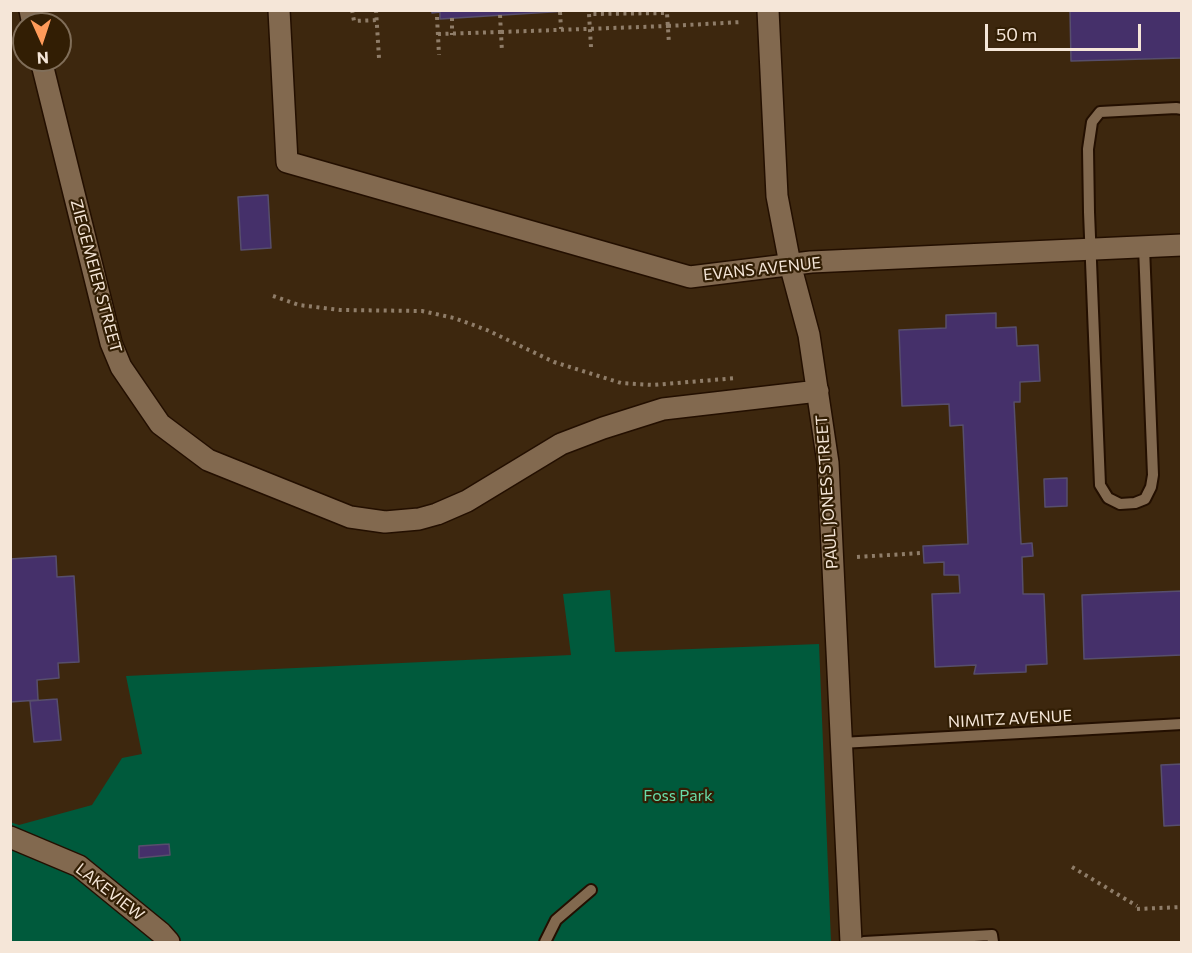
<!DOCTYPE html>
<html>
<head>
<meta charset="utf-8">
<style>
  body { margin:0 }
  #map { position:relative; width:1192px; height:953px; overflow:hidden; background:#3d270e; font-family:Commissioner,sans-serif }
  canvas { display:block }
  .frame { position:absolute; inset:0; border:12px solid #f5e6d8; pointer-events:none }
  .north { position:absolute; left:12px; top:12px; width:60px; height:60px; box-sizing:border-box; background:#321e04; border:2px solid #806e59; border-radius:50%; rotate:177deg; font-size:16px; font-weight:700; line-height:24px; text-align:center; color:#f5e6d8 }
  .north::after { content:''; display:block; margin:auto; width:21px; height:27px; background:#ff9b5a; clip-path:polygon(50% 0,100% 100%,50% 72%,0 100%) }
  .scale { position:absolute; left:985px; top:24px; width:156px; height:27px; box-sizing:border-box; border:3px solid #f5e6d8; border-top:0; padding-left:8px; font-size:18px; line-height:21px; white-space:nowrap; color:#f5e6d8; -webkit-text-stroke:4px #321e04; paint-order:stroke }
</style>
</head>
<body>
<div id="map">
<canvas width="1192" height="953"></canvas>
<div class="frame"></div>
<div class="north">N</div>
<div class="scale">50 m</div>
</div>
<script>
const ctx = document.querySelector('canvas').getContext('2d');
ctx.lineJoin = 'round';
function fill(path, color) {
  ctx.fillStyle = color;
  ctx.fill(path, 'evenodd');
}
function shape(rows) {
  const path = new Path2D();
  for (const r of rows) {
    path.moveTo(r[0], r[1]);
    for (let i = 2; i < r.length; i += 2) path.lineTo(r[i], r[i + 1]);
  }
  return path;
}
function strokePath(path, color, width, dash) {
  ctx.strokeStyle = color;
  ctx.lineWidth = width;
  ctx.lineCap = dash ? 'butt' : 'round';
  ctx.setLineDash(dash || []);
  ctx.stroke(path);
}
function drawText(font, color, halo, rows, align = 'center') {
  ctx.font = font + ' Commissioner,sans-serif';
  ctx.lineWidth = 4.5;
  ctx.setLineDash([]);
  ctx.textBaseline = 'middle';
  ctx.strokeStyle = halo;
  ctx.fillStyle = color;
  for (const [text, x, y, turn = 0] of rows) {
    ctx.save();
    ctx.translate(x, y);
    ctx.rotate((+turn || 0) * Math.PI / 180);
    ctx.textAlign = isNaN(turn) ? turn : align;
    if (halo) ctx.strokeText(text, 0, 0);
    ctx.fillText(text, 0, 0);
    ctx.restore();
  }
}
fill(shape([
  [610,590,615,652,819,644,831,942,11,942,10,822,19,825,92,805,122,758,142,754,126,676,571,655,563,594]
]), '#005a3c');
const building = shape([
  [432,10,583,10,440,19,440,12,432,13,432,10],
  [1070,10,1182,10,1182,58,1071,61,1070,10],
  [268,195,271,248,241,250,238,197,268,195],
  [996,313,996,328,1016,327,1017,346,1038,345,1040,381,1020,382,1020,402,1014,402,1021,544,1032,543,1033,556,1022,557,1023,594,1044,594,1047,664,1026,665,1026,672,974,674,976,665,935,667,932,594,960,593,959,575,944,575,944,562,924,563,923,546,968,544,963,425,950,426,949,404,902,406,899,330,946,328,946,315,996,313],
  [1067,478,1067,506,1045,507,1044,479,1067,478],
  [56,556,57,577,74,576,79,662,58,663,59,678,37,680,38,700,10,702,10,559,56,556],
  [1182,591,1182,655,1084,659,1082,595,1182,591],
  [57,699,61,740,34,742,30,701,57,699],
  [1182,764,1182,825,1164,826,1161,765,1182,764],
  [169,844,170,855,139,858,139,846,169,844]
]);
fill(building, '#45306a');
strokePath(building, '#574e6c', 1.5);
const lane = shape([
  [1144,247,1153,475,1151,487,1145,499,1135,503,1120,504,1108,498,1100,485,1089,212,1088,149,1092,122,1100,112,1176,108,1182,109],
  [841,743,1182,724],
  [545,942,556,920,591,890],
  [864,942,992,935,993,942]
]);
const street = shape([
  [30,10,33,24],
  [279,10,287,162,690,277,811,262,1182,245],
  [768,10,777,196,790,264,809,335,828,463,851,942],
  [41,60,111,343,121,367,160,424,208,460,350,517,385,522,419,519,437,514,467,501,561,444,603,428,663,409,818,391],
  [10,837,79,866,161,933,169,942]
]);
strokePath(lane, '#230f00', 14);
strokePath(street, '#230f00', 24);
strokePath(shape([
  [352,10,354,21,377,20],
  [376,10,379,58],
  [560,12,561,29],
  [500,15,502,52],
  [437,17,439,55],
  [452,18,452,35],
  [668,26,742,22],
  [438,34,501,32],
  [591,47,589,14,592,14,667,13,669,44],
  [273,296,299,305,340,310,422,311,454,318,487,330,554,362,621,383,653,385,736,378],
  [857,557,921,553],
  [1072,867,1137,906],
  [1137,909,1182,907]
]), '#8f7d69', 4, [3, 4.5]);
strokePath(lane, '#82694f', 10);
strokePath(street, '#82694f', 21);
strokePath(shape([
  [501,32,668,26]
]), '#8f7d69', 4, [3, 4.5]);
drawText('16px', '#f5e6d8', '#321e04', [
  ["EVANS AVENUE",762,269,-6],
  ["ZIEGEMEIER STREET",96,276,75],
  ["PAUL JONES STREET",827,492,-94],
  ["NIMITZ AVENUE",1010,719,-3],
  ["LAKEVIEW",110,892,38]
]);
drawText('16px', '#69dba8', '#321e04', [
  ["Foss Park",678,796]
]);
</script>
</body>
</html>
